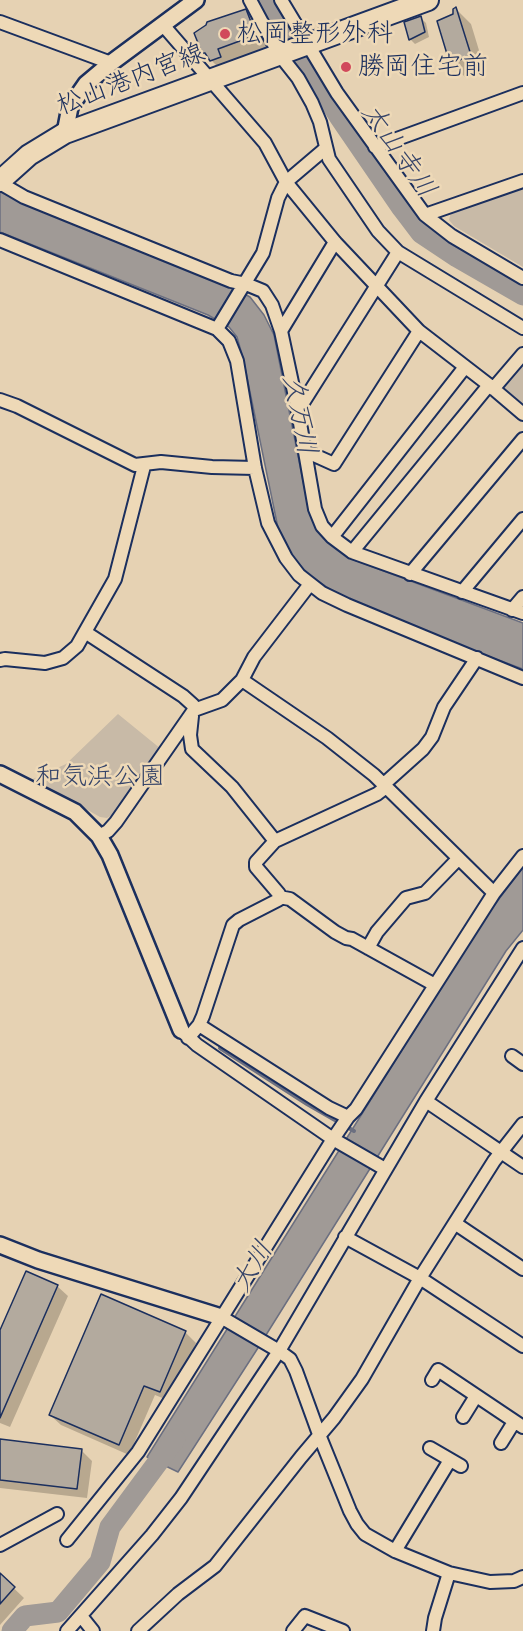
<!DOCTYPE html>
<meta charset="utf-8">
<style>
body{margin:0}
canvas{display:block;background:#e6d2b3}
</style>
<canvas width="523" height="1631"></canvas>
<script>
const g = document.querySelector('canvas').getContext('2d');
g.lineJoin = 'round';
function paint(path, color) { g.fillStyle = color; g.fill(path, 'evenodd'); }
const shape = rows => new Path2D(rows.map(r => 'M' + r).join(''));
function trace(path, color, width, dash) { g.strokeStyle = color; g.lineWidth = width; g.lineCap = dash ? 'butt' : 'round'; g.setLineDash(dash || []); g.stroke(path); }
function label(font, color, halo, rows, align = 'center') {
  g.font = font + ' Caveat,"Klee One",sans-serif'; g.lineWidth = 5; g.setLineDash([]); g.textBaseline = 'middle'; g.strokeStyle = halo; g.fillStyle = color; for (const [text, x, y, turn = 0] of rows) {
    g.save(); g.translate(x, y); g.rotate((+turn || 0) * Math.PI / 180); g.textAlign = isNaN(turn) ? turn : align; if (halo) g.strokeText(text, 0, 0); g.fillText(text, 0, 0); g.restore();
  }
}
const green = shape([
 [523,184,523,267,454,226,449,220,452,208],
 [523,363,523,408,501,389],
 [118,714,161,749,114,814,107,818,100,817,33,779,66,764]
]);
const water = shape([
 [0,192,230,286,250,297,264,315,274,335,309,511,317,528,334,546,349,558,523,623,523,669,428,634,334,592,308,574,291,555,278,528,243,358,237,337,229,327,208,315,0,232,0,192],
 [523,867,523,930,506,951,256,1351,178,1472,147,1457,484,919,523,867]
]);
const shadow = shape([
 [456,9,471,24,485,70,466,78,452,64,439,22,455,15],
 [246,11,261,25,270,50,226,75,204,53],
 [421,18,426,23,429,37,415,44,410,39],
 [57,1286,68,1296,10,1427,0,1423,0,1334],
 [185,1332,196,1343,170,1401,155,1395,129,1455,61,1425,50,1415],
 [0,1441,81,1450,92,1461,87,1498,0,1488],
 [0,1575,24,1598,0,1625]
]);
const stream = shape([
 [220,1048,307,1104,354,1131]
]);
const river = shape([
 [266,0,339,116,402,208,421,233,457,257,523,295],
 [12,1631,25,1616,58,1612,100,1562,110,1527,175,1439]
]);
const building = shape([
 [456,7,471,55,450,64,437,21,453,14,453,9,456,7],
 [246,9,256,35,218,49,221,57,210,61,205,53,202,53,194,33,206,25,207,22,246,9],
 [421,16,425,32,409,40,404,22,421,16],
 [26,1271,58,1285,0,1418,0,1330,26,1271],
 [101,1294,186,1331,160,1392,144,1386,119,1445,49,1415,101,1294],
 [0,1439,82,1449,77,1489,0,1480,0,1439],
 [0,1573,15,1587,0,1604,0,1573]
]);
const minor = shape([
 [250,0,279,54,298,78,312,103,320,122,329,159,378,231,398,252,523,328],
 [281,0,337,93,425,215,452,236,523,278],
 [0,22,111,63],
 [163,25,265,143,286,182,335,242,419,331,489,385,523,414],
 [375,147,523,93],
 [0,183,24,197,231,281,246,284,263,291,272,305,281,331,297,406,315,509,322,526,332,537,352,552,523,613],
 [425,215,523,181],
 [0,240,217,329,229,341,237,361,255,468,268,523,286,558,299,575,322,593,347,605,523,678],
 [217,329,263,253,278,198,286,182,326,148],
 [281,331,335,242],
 [493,389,523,354],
 [0,400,17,406,135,465,161,462,212,467,255,468],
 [297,406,304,401,398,252],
 [306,455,314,455,334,464,419,331],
 [332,537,465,367],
 [352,552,489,385],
 [410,574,523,439],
 [462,592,523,519],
 [512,610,523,597],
 [85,632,183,696,193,705,194,710],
 [0,660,5,659,45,663,63,658,77,646,115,579,144,466],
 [242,680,327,738,374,775,494,893],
 [192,716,190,735,192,749,232,787,275,841],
 [384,784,423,749,432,737,444,707,477,658],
 [99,836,108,831,116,822,194,710,222,700,242,680,254,657,310,584],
 [279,897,290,899,335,932,346,938,352,939,435,985],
 [368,948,377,932,406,898,425,893,458,859],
 [199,1025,329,1108,348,1117],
 [183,1032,197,1045,333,1139,385,1169],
 [188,1038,199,1025,203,1016,233,925,239,920,278,900,279,894,256,867,256,862,275,841,377,794,386,787],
 [512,1056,523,1064],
 [426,1101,523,1167],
 [456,1224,523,1269],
 [345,1237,420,1278,523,1346],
 [221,1317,279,1351,290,1359,296,1371,320,1437,350,1511,357,1524,365,1534,395,1551,449,1573,490,1582,514,1581,523,1577],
 [432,1380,438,1370,523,1427],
 [463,1417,476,1396],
 [501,1443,514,1422],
 [430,1448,461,1466],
 [67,1540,138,1452,333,1139,348,1117,356,1109,494,893,523,856],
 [0,1545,57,1514],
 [395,1551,450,1460],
 [81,1616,93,1631],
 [67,1631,152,1535,181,1498,279,1351,426,1101,523,948],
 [138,1631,178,1594,215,1566,301,1457,334,1418,362,1379,420,1278,494,1161,523,1124],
 [293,1631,305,1616,343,1631],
 [433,1631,435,1618,449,1573]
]);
const tertiary = shape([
 [65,133,70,107,86,84,111,63,196,0],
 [0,774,75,812,99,836,110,855,181,1030],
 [0,1245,38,1260,221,1317]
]);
const primary = shape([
 [0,181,29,155,65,133,428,0]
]);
const markers = [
 [225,34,6,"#d1495b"],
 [346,67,6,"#d1495b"]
];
const poiNames = [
 ["松岡整形外科",237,34],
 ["勝岡住宅前",358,67]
];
const streetNames = [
 ["松山港内宮線",131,80,-21]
];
const parkNames = [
 ["和気浜公園",100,777]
];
const waterNames = [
 ["太山寺川",398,151,55],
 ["久万川",299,415,79],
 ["大川",253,1267,-59]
];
paint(green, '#c8baa7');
paint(water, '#a09a96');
trace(water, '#6b6f80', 1.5);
paint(shadow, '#0003');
trace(stream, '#6b6f80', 4);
trace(river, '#a09a96', 21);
paint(building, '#b3aa9e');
trace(building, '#1b2f5e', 1.5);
trace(minor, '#1b2f5e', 16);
trace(tertiary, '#1b2f5e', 20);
trace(primary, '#1b2f5e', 24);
trace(minor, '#eed9b7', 12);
trace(tertiary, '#eed9b7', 15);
trace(primary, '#eed9b7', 20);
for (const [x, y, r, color] of markers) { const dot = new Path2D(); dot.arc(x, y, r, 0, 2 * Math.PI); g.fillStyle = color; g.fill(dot); trace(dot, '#eed9b7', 2); }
label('26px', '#1b2f5e', '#eed9b7', poiNames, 'left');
label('26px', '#1b2f5e', '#eed9b7', streetNames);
label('26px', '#354469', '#eed9b7', parkNames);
label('italic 27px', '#364469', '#eed9b7', waterNames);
</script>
